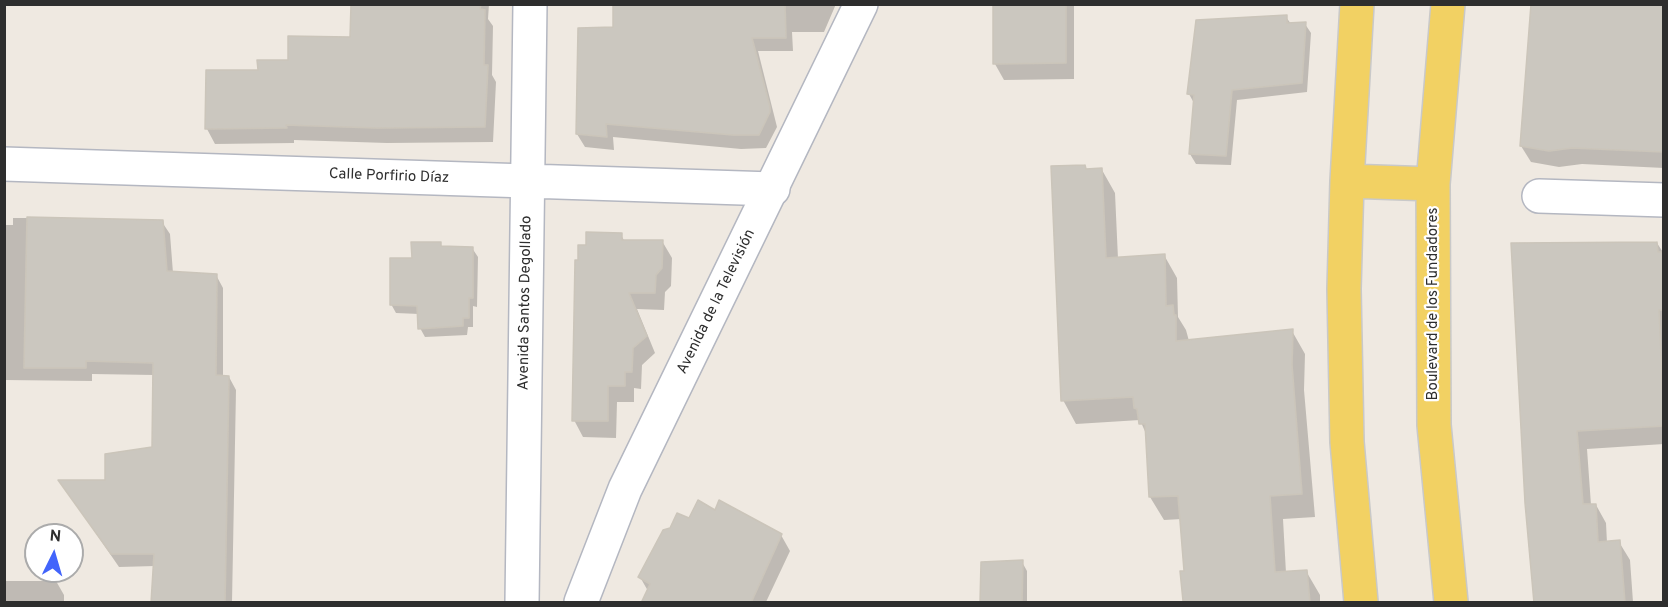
<!DOCTYPE html>
<meta charset="utf-8">
<style>
body{margin:0}
#map{position:relative;width:1668px;height:607px;overflow:hidden;background:#efe9e1;font-family:Overpass,sans-serif}
canvas{display:block}
.frame{position:absolute;inset:0;border:6px solid #2e2e2e;pointer-events:none}
.north{position:absolute;left:24px;top:523px;width:60px;height:60px;box-sizing:border-box;background:#fff;border:2px solid #ababab;border-radius:50%;rotate:5deg;font-size:16px;font-weight:700;line-height:24px;text-align:center;color:#2e2e2e}
.north::after{content:'';display:block;margin:auto;width:21px;height:27px;background:#4264fb;clip-path:polygon(50% 0,100% 100%,50% 72%,0 100%)}
</style>
<div id="map">
<canvas width="1668" height="607"></canvas>
<div class="frame"></div>
<div class="north">N</div>
</div>
<script>
const g = document.querySelector('canvas').getContext('2d');
g.lineJoin = 'round';
function paint(path, color) { g.fillStyle = color; g.fill(path, 'evenodd'); }
const shape = rows => new Path2D(rows.map(r => 'M' + r).join(''));
function trace(path, color, width, dash) { g.strokeStyle = color; g.lineWidth = width; g.lineCap = dash ? 'butt' : 'round'; g.setLineDash(dash || []); g.stroke(path); }
function label(font, color, halo, rows, align = 'center') {
  g.font = font + ' Overpass,sans-serif'; g.lineWidth = 4.5; g.setLineDash([]); g.textBaseline = 'middle'; g.strokeStyle = halo; g.fillStyle = color; for (const [text, x, y, turn = 0] of rows) {
    g.save(); g.translate(x, y); g.rotate((+turn || 0) * Math.PI / 180); g.textAlign = isNaN(turn) ? turn : align; if (halo) g.strokeText(text, 0, 0); g.fillText(text, 0, 0); g.restore();
  }
}
const shadow = shape([
 [352,4,489,4,488,19,493,26,492,75,496,82,493,142,387,143,294,140,294,143,215,144,207,129,259,72,352,38],
 [615,4,836,4,824,32,792,32,793,51,758,51,777,127,766,148,741,149,613,137,614,150,585,147,577,134,615,28],
 [994,4,1074,4,1074,79,1004,80,995,64],
 [1664,4,1664,168,1582,164,1559,167,1531,162,1521,146],
 [1286,17,1291,24,1305,24,1311,33,1307,92,1237,100,1231,165,1196,164,1190,154,1195,105,1189,94],
 [1102,170,1115,193,1118,259,1164,255,1177,278,1178,317,1186,330,1189,341,1292,331,1305,354,1304,390,1315,517,1283,519,1286,573,1306,571,1320,595,1320,602,1185,602,1186,572,1182,519,1164,520,1150,497,1147,436,1140,420,1076,424,1063,400],
 [13,218,87,218,162,222,170,234,173,273,216,275,223,288,223,377,229,377,236,390,232,602,152,602,155,566,119,567,60,481,106,482,154,449,154,375,92,374,92,381,4,380,4,225,13,225],
 [621,235,625,242,662,241,672,258,671,286,665,292,664,310,637,309,655,353,642,365,641,389,634,388,634,402,617,402,616,438,583,437,574,420,579,261,587,247],
 [440,243,442,247,472,248,478,257,477,307,473,306,473,327,468,327,467,335,425,337,420,328,419,314,396,313,391,304,414,260],
 [1657,243,1664,254,1664,444,1587,449,1591,505,1596,505,1606,523,1607,543,1619,542,1630,560,1633,602,1535,602,1527,503],
 [716,512,781,535,790,551,766,602,643,602,648,591,640,577,689,520],
 [1022,562,1027,571,1027,602,981,602],
 [4,581,56,581,64,595,64,602,4,602]
]);
const building = shape([
 [351,4,481,4,480,9,485,10,484,65,488,65,485,127,377,128,286,125,287,128,205,129,206,70,258,70,257,60,288,60,288,36,350,37,351,4],
 [613,4,785,4,786,38,752,38,770,107,770,112,759,135,733,135,606,124,607,137,576,134,578,28,613,27,613,4],
 [993,4,1066,4,1066,63,993,64,993,4],
 [1531,4,1664,4,1664,152,1572,148,1549,151,1520,146,1531,4],
 [1287,15,1287,23,1306,22,1302,83,1232,90,1226,156,1189,154,1194,95,1187,94,1196,20,1287,15],
 [1085,165,1086,169,1102,168,1106,258,1165,254,1166,306,1173,305,1174,315,1176,315,1176,341,1293,329,1292,365,1302,494,1270,496,1275,572,1307,570,1310,603,1183,601,1180,571,1184,571,1178,496,1149,497,1145,424,1139,424,1137,409,1134,408,1133,397,1061,401,1051,166,1085,165],
 [27,217,163,220,167,271,217,274,216,375,229,376,225,603,151,603,154,554,111,554,58,480,105,480,105,454,152,447,153,363,86,361,86,368,24,368,27,217],
 [586,232,622,233,622,240,663,240,662,268,656,275,655,293,629,293,647,336,633,348,632,372,625,372,625,386,608,386,608,421,572,421,575,260,578,260,578,245,586,245,586,232],
 [411,242,441,242,441,246,473,247,473,298,469,298,469,318,463,318,463,326,418,329,417,306,390,305,390,258,412,258,411,242],
 [1657,242,1658,252,1664,252,1664,310,1659,310,1664,426,1577,431,1583,504,1596,504,1598,542,1620,540,1625,603,1534,603,1525,503,1511,243,1657,242],
 [698,500,715,510,719,500,782,534,751,603,641,603,650,584,638,577,663,530,670,528,677,513,689,518,698,500],
 [1023,560,1022,603,980,603,981,562,1023,560]
]);
const street = shape([
 [4,164,773,189],
 [1539,196,1664,200],
 [522,602,530,4]
]);
const secondary = shape([
 [581,602,625,489,861,4]
]);
const primary = shape([
 [1357,4,1347,181,1344,289,1347,442,1361,602],
 [1448,4,1433,184,1434,425,1451,602],
 [1347,181,1433,184]
]);
const streetNames = [
 ["Calle Porfirio Díaz",389,177,2],
 ["Avenida de la Televisión",717,302,-64],
 ["Avenida Santos Degollado",526,303,-89],
 ["Boulevard de los Fundadores",1434,304,-90]
];
paint(shadow, '#0003');
paint(building, '#cbc7bf');
trace(building, '#cbc5ba', 1.5);
trace(street, '#b4b7c1', 36);
trace(secondary, '#b4b7c1', 36);
trace(primary, '#c9c9c9', 36);
trace(street, '#fff', 33);
trace(secondary, '#fff', 33);
trace(primary, '#f2d163', 33);
label('15px', '#2e2e2e', '#fff', streetNames);
</script>
